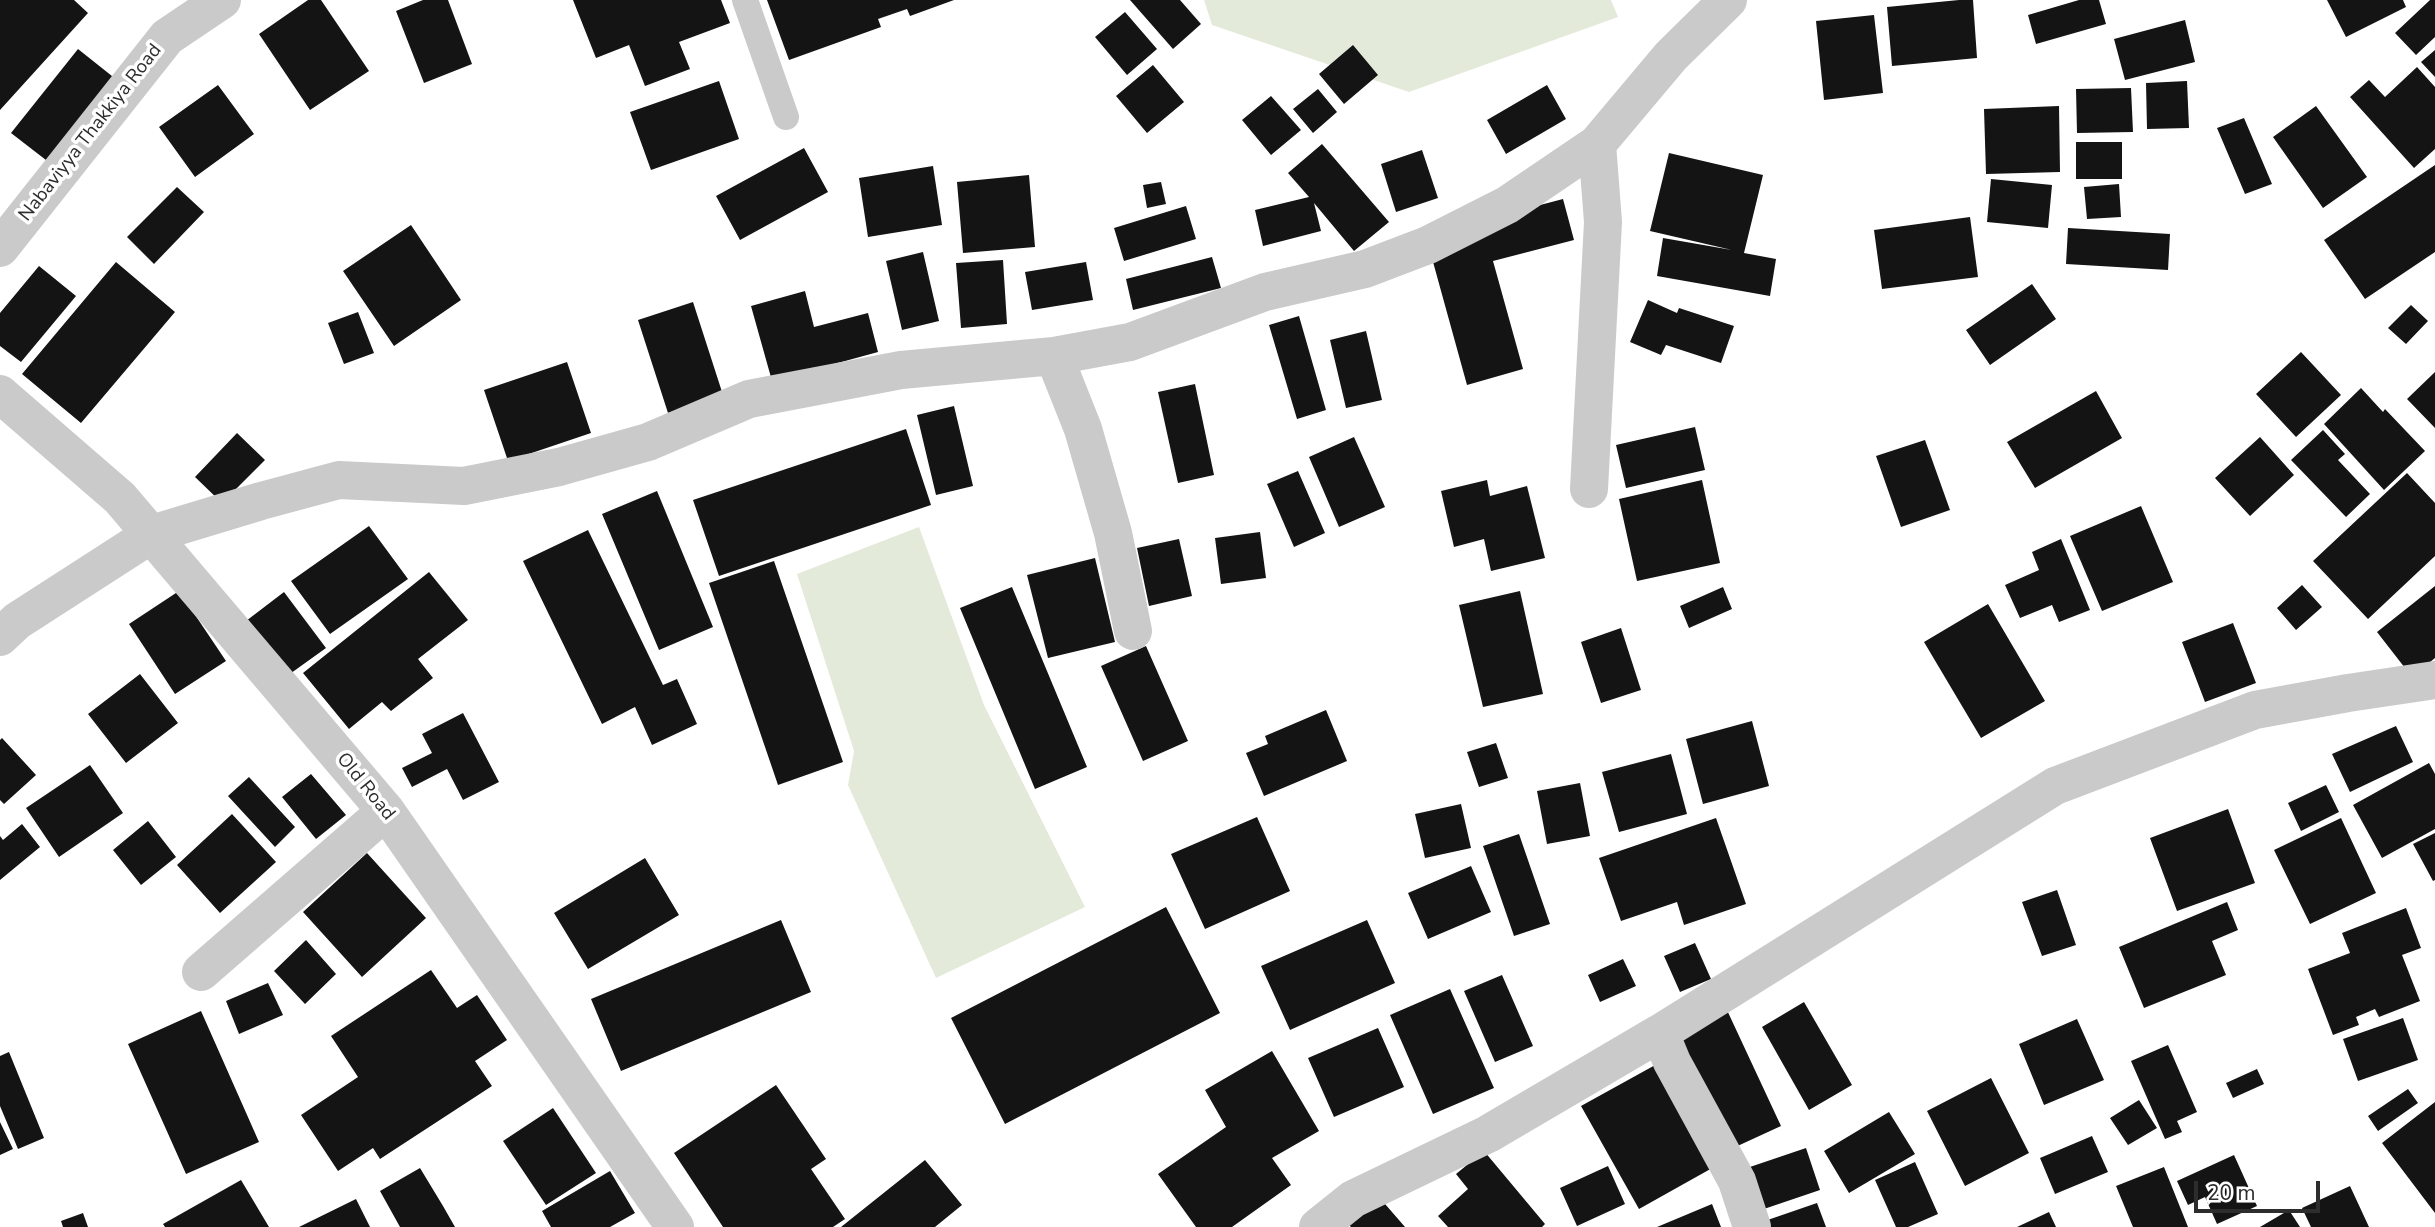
<!DOCTYPE html>
<style>
body{margin:0}
#map{position:relative;width:2435px;height:1227px;overflow:hidden;background:#fff;font-family:"Nunito Sans",sans-serif}
canvas{display:block}
.scale{position:absolute;left:2194px;top:1181px;width:126px;height:32px;box-sizing:border-box;border:4px solid #2d2d2d;border-top:0;padding-left:9px;font-size:21px;line-height:24px;white-space:nowrap;color:#2d2d2d;-webkit-text-stroke:5px #fff;paint-order:stroke}
</style>
<div id="map">
<canvas width="2435" height="1227"></canvas>
<div class="scale">20 m</div>
</div>
<script>
const g = document.querySelector('canvas').getContext('2d');
g.lineJoin = 'round';
function paint(path, color) { g.fillStyle = color; g.fill(path, 'evenodd'); }
const shape = rows => new Path2D(rows.map(r => 'M' + r).join(''));
function trace(path, color, width, dash) { g.strokeStyle = color; g.lineWidth = width; g.lineCap = dash ? 'butt' : 'round'; g.setLineDash(dash || []); g.stroke(path); }
function label(font, color, halo, rows, align = 'center') {
  g.font = font + ' "Nunito Sans",sans-serif'; g.lineWidth = 7; g.setLineDash([]); g.textBaseline = 'middle'; g.strokeStyle = halo; g.fillStyle = color; for (const [text, x, y, turn = 0] of rows) {
    g.save(); g.translate(x, y); g.rotate((+turn || 0) * Math.PI / 180); g.textAlign = isNaN(turn) ? turn : align; if (halo) g.strokeText(text, 0, 0); g.fillText(text, 0, 0); g.restore();
  }
}
const green = shape([
 [1204,0,1611,0,1618,17,1409,92,1212,25],
 [919,527,984,705,1085,907,936,978,848,785,854,751,797,574]
]);
const building = shape([
 [0,0,74,0,88,13,0,110],
 [308,0,321,0,369,71,310,110,259,34],
 [423,0,448,0,472,64,424,83,396,11],
 [573,0,721,0,730,23,679,42,690,69,645,86,629,45,596,58],
 [767,0,954,0,910,16,907,9,878,19,881,27,789,60],
 [1130,0,1180,0,1201,24,1173,49],
 [1959,0,1973,0,1977,58,1892,66,1887,7],
 [2079,0,2099,0,2106,24,2036,44,2028,15],
 [2327,0,2403,0,2406,7,2346,37],
 [2430,0,2435,0,2435,37,2416,55,2395,33],
 [1125,12,1157,49,1127,75,1095,37],
 [1874,15,1883,93,1824,100,1816,21],
 [2185,20,2195,62,2125,80,2114,39],
 [1353,45,1378,75,1344,104,1319,74],
 [78,49,122,84,55,167,11,133],
 [2435,50,2435,77,2421,62],
 [1153,65,1184,102,1147,133,1116,96],
 [2417,67,2435,87,2435,149,2414,168,2350,97,2369,80,2385,97],
 [719,81,739,139,651,170,630,112],
 [2187,81,2189,128,2147,129,2146,83],
 [218,85,254,134,195,177,159,127],
 [1547,85,1566,119,1506,154,1487,120],
 [2131,88,2133,132,2077,133,2076,89],
 [1318,89,1337,112,1313,133,1293,109],
 [1271,96,1301,130,1271,155,1242,120],
 [2059,106,2060,172,1986,174,1984,109],
 [2316,106,2367,177,2323,208,2273,137],
 [2244,118,2272,184,2245,194,2217,128],
 [2076,142,2122,142,2122,179,2076,179],
 [1322,144,1389,222,1354,251,1314,203,1321,231,1263,246,1255,210,1309,197,1288,173],
 [804,148,828,192,740,240,716,196],
 [1422,150,1438,198,1396,212,1381,164],
 [1669,153,1763,175,1744,253,1776,259,1770,296,1657,276,1663,238,1732,250,1650,231],
 [2435,165,2435,252,2365,299,2324,240],
 [933,166,942,225,868,237,859,178],
 [1029,175,1035,247,963,253,957,182],
 [1991,179,2052,185,2048,228,1987,222],
 [1161,182,1166,204,1147,208,1143,185],
 [2119,184,2121,217,2087,219,2084,187],
 [177,187,204,212,154,264,127,237],
 [1563,199,1574,240,1493,261,1523,369,1467,385,1430,251,1483,220],
 [1186,206,1196,239,1124,261,1114,228],
 [1970,217,1978,277,1882,289,1874,230],
 [411,225,461,300,394,346,343,271],
 [2068,228,2170,234,2168,270,2066,264],
 [923,252,939,321,902,330,886,261],
 [1212,257,1221,288,1133,310,1126,279],
 [1003,260,1007,324,961,328,956,263],
 [116,262,175,312,81,423,22,374],
 [1086,262,1093,300,1032,310,1025,272],
 [39,266,76,296,21,362,0,346,0,313],
 [2032,284,2056,319,1990,365,1966,330],
 [805,291,814,327,868,313,878,352,772,381,751,306],
 [1648,300,1677,313,1679,308,1734,326,1721,363,1666,345,1661,355,1630,342],
 [693,302,723,395,668,413,638,320],
 [2411,305,2428,321,2406,344,2388,328],
 [358,312,374,353,344,364,328,323],
 [1299,316,1326,410,1297,419,1269,325],
 [1366,331,1382,400,1346,408,1330,340],
 [2301,352,2341,395,2296,437,2256,394],
 [567,362,591,433,508,461,484,390],
 [2435,372,2435,428,2407,399],
 [1195,384,1214,475,1178,483,1158,392],
 [2361,388,2383,412,2385,409,2425,451,2384,490,2324,424],
 [2096,391,2122,438,2035,488,2007,442],
 [954,406,973,486,936,495,917,415],
 [1695,427,1705,470,1626,488,1616,445],
 [906,429,931,505,719,576,693,500],
 [2323,430,2345,454,2338,460,2370,494,2346,517,2291,460],
 [237,433,265,460,222,503,195,477],
 [1354,437,1385,507,1339,527,1309,457],
 [2260,437,2294,475,2250,516,2215,478],
 [1925,440,1950,510,1901,527,1876,456],
 [1298,471,1325,533,1294,547,1267,484],
 [2407,473,2435,503,2435,556,2368,619,2313,561],
 [1487,480,1490,496,1527,486,1545,558,1491,571,1484,539,1454,547,1441,491],
 [1702,480,1720,563,1637,581,1619,499],
 [657,491,713,627,659,650,602,514],
 [2141,506,2173,582,2102,611,2070,536],
 [369,526,408,579,330,634,291,581],
 [588,530,663,685,677,679,697,724,652,745,635,707,602,724,523,561],
 [1260,532,1266,578,1221,584,1215,538],
 [1179,539,1192,596,1149,606,1137,548],
 [2061,539,2090,610,2059,622,2052,605,2020,618,2005,585,2039,570,2032,552],
 [1095,558,1115,642,1048,658,1027,575],
 [774,561,843,762,778,785,709,583],
 [429,572,468,620,418,659,433,678,391,711,382,702,349,729,303,673],
 [2302,585,2322,607,2296,630,2277,608],
 [2435,586,2435,658,2412,677,2377,632],
 [1012,587,1087,767,1035,789,960,608],
 [1723,587,1732,609,1689,628,1680,606],
 [179,591,226,661,175,694,129,624],
 [1520,591,1543,694,1483,707,1459,605],
 [284,592,326,648,287,676,246,621],
 [1988,604,2045,701,1981,738,1924,642],
 [2233,623,2256,683,2205,702,2182,642],
 [1621,628,1641,690,1601,703,1581,642],
 [1146,646,1188,741,1143,761,1101,666],
 [140,674,178,723,126,763,88,714],
 [1326,710,1347,761,1264,796,1246,753,1268,744,1265,736],
 [463,713,499,782,463,800,447,769,412,787,402,768,432,753,422,734],
 [1752,721,1769,786,1703,804,1686,739],
 [2396,726,2413,762,2350,792,2332,754],
 [2,738,36,775,4,804,0,800,0,740],
 [1496,743,1508,778,1479,787,1467,752],
 [1671,754,1687,814,1619,832,1602,772],
 [2429,763,2435,774,2435,829,2382,858,2353,805],
 [90,765,123,813,59,857,26,808],
 [311,774,346,815,316,839,282,797],
 [249,777,295,827,275,847,228,796],
 [1580,783,1590,836,1547,844,1537,791],
 [2326,785,2339,812,2301,831,2288,803],
 [1461,804,1471,848,1425,858,1415,814],
 [2228,809,2255,883,2177,911,2150,838],
 [232,814,276,862,220,913,177,865],
 [1257,817,1290,891,1205,929,1171,854],
 [1716,818,1746,904,1684,925,1677,902,1621,921,1599,858],
 [2341,818,2376,893,2310,924,2274,850],
 [148,821,176,857,141,885,113,850],
 [22,824,40,847,0,880,0,836,3,840],
 [2435,833,2435,880,2433,881,2413,844],
 [1519,834,1550,924,1514,936,1483,846],
 [367,853,426,918,362,977,303,912],
 [645,858,679,915,588,969,554,913],
 [1471,866,1491,912,1428,939,1408,893],
 [2057,890,2076,945,2042,956,2022,902],
 [2227,902,2238,930,2212,941,2226,975,2144,1008,2119,947],
 [1166,907,1220,1013,1005,1124,951,1018],
 [2406,908,2421,948,2402,955,2420,1001,2379,1017,2375,1009,2356,1017,2359,1025,2333,1035,2308,969,2350,953,2342,933],
 [781,920,811,992,621,1071,591,999],
 [1367,920,1395,983,1290,1030,1261,966],
 [306,940,336,974,305,1004,274,971],
 [1695,943,1711,979,1680,992,1664,956],
 [1623,959,1636,986,1600,1002,1588,975],
 [431,970,457,1008,477,995,507,1040,475,1061,492,1086,380,1159,373,1148,338,1171,301,1115,358,1077,331,1036],
 [1502,975,1533,1046,1495,1062,1464,991],
 [268,983,283,1015,239,1034,226,1001],
 [1450,989,1494,1088,1433,1114,1390,1015],
 [1804,1002,1852,1085,1809,1110,1762,1027],
 [1726,1008,1781,1126,1731,1149,1675,1032],
 [201,1011,259,1142,186,1174,128,1044],
 [2403,1018,2418,1060,2358,1081,2343,1039],
 [2077,1019,2104,1080,2044,1105,2019,1044],
 [1378,1028,1404,1087,1334,1117,1308,1058],
 [2168,1045,2197,1112,2177,1121,2182,1132,2165,1139,2131,1061],
 [1272,1051,1319,1131,1272,1158,1291,1185,1232,1227,1196,1227,1158,1174,1226,1127,1205,1090],
 [9,1052,44,1138,18,1149,0,1106,0,1056],
 [1657,1064,1714,1167,1639,1209,1581,1106],
 [2257,1069,2264,1084,2233,1098,2226,1083],
 [1991,1078,2029,1153,1965,1186,1927,1111],
 [776,1085,826,1159,811,1169,845,1219,833,1227,723,1227,674,1153],
 [2408,1089,2418,1103,2378,1131,2368,1116],
 [2139,1100,2157,1128,2128,1145,2110,1118],
 [2435,1102,2435,1213,2382,1143],
 [553,1108,596,1173,546,1205,503,1141],
 [1889,1112,1915,1154,1849,1193,1824,1151],
 [0,1122,13,1149,0,1155],
 [2092,1136,2108,1172,2055,1194,2040,1158],
 [1806,1148,1820,1190,1758,1211,1744,1169],
 [1484,1151,1545,1224,1542,1227,1448,1227,1438,1216,1468,1189,1456,1174],
 [2234,1155,2257,1206,2217,1224,2205,1197,2188,1205,2177,1181],
 [925,1160,962,1205,935,1227,841,1227],
 [1915,1162,1938,1214,1908,1227,1896,1227,1875,1180],
 [1608,1166,1625,1204,1577,1226,1560,1188],
 [2164,1167,2188,1227,2133,1227,2116,1186],
 [420,1168,443,1206,455,1227,400,1227,380,1191],
 [610,1171,635,1213,610,1227,551,1227,542,1211],
 [241,1180,269,1227,165,1227,163,1224],
 [2350,1186,2369,1227,2311,1227,2302,1208],
 [1379,1197,1405,1227,1351,1227,1348,1224],
 [356,1199,370,1227,299,1227],
 [1817,1203,1826,1227,1757,1227,1756,1224],
 [1712,1204,1721,1227,1657,1227],
 [2289,1210,2300,1227,2260,1227],
 [2049,1212,2056,1227,2017,1227],
 [83,1213,88,1227,63,1227,61,1221]
]);
const service = shape([
 [745,0,786,117]
]);
const minor = shape([
 [1054,356,1083,429,1113,533,1133,631],
 [0,394,120,498,386,811,675,1227],
 [1589,489,1603,222,1597,144],
 [0,637,17,621,152,534,261,501,339,480,464,486,559,467,648,442,749,399,901,370,1054,356,1130,342,1265,292,1365,269,1428,245,1507,205,1597,144,1671,56,1728,0],
 [201,972,386,811],
 [1660,1033,1672,1062,1737,1181,1752,1227],
 [1318,1227,1353,1199,1488,1134,1660,1033,2055,786,2255,710,2348,693,2435,680]
]);
const tertiary = shape([
 [0,248,167,37,222,0]
]);
const streetNames = [
 ["Nabaviyya Thakkiya Road",91,133,-52],
 ["Old Road",365,787,51]
];
paint(green, '#e4eada');
paint(building, '#141414');
trace(service, '#cacaca', 26);
trace(minor, '#cacaca', 38);
trace(tertiary, '#cacaca', 38);
label('19px', '#2d2d2d', '#fff', streetNames);
</script>
